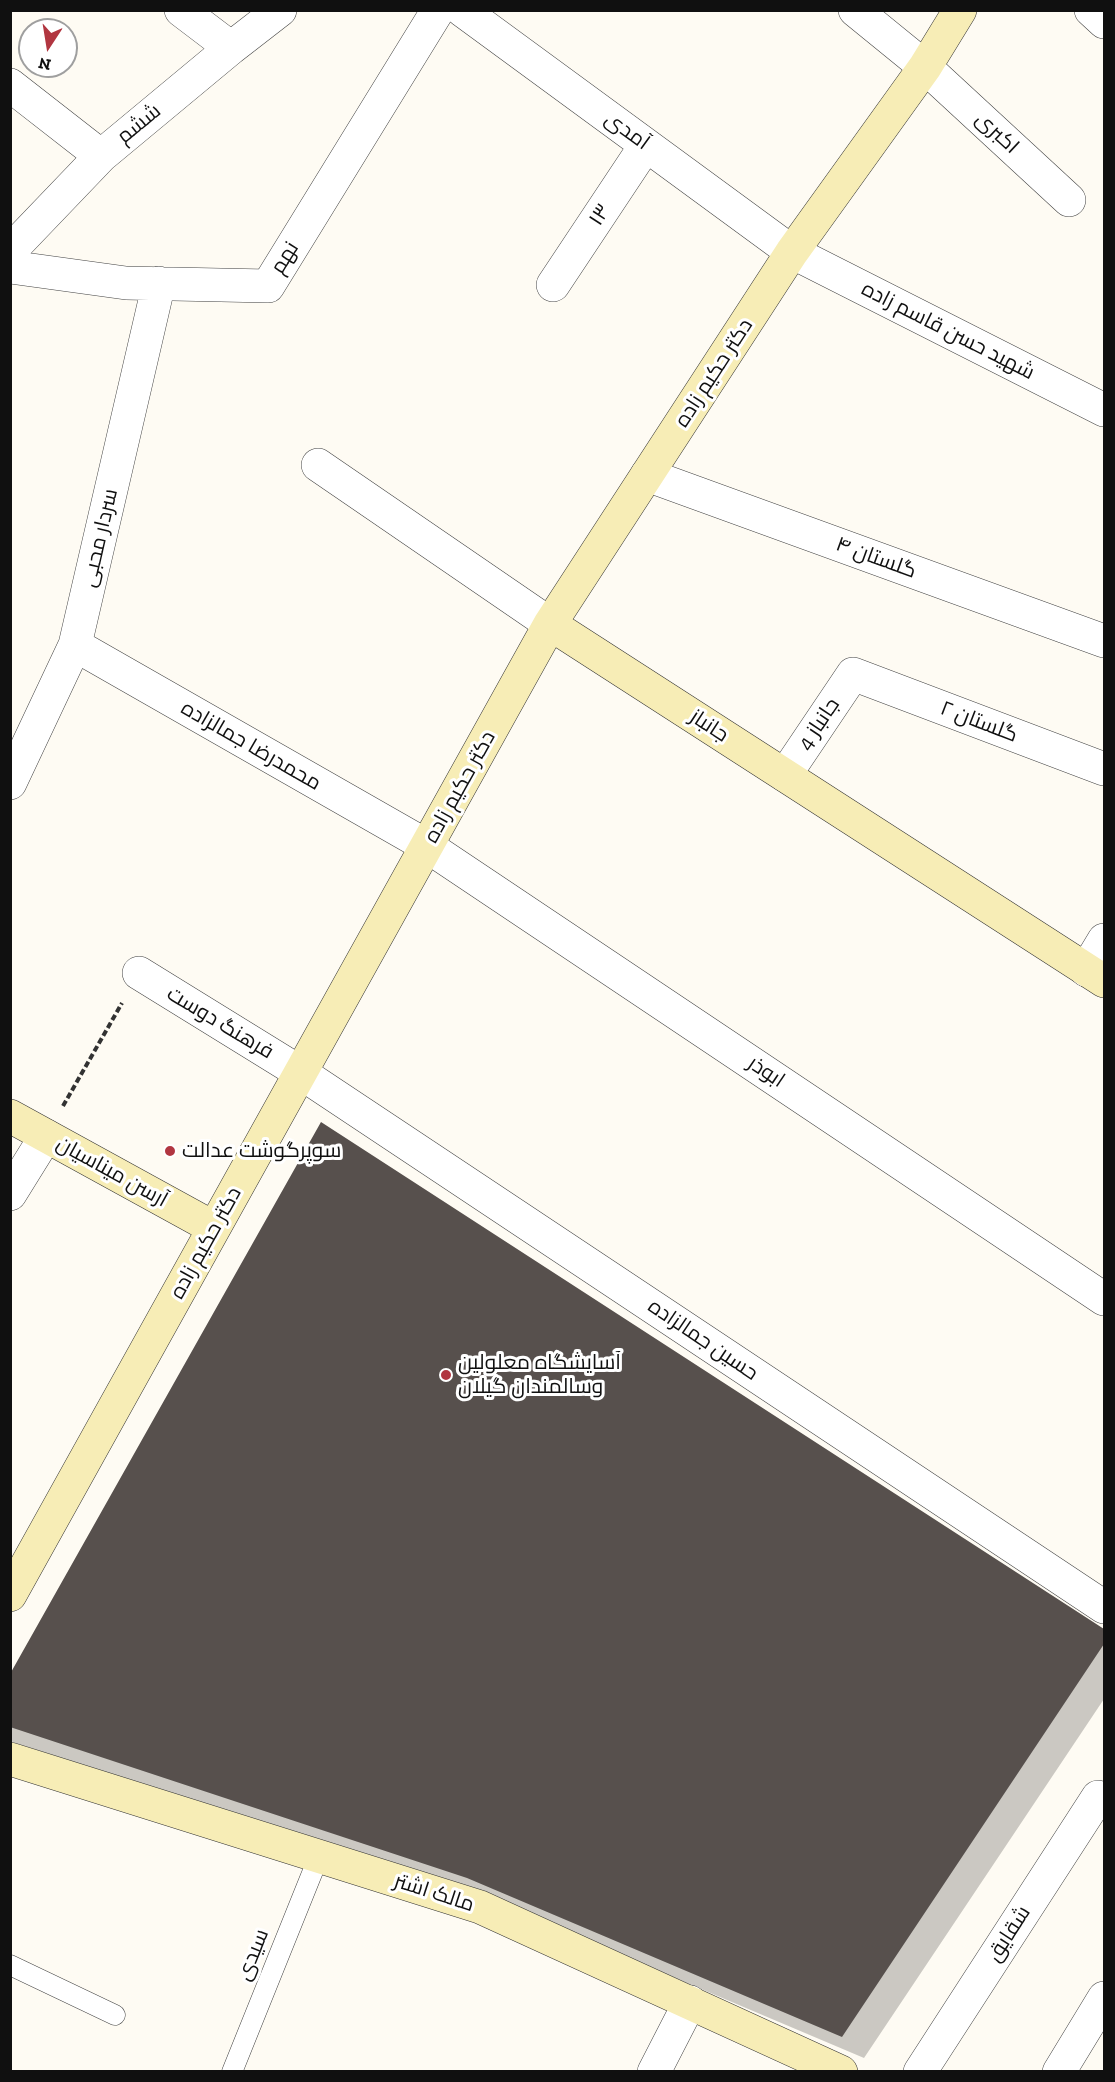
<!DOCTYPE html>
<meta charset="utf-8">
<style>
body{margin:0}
#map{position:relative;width:1115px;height:2082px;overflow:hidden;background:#fefbf3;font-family:"Zilla Slab",serif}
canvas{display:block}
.frame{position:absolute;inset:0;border:12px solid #101010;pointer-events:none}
.north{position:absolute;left:18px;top:18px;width:60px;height:60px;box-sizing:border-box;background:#fff;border:2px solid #9f9f9f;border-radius:50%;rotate:192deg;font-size:16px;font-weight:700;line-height:24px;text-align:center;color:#101010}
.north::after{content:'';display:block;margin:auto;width:21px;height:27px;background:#b13640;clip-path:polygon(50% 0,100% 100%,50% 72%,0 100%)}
</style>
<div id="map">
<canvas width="1115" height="2082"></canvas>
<div class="frame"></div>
<div class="north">N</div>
</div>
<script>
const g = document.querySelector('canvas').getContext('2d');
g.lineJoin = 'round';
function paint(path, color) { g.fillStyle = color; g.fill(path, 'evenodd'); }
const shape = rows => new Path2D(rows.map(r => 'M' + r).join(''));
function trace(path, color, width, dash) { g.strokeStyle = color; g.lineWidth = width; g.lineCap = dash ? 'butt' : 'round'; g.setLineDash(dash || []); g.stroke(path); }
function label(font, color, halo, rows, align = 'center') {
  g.font = font + ' "Zilla Slab",Cairo,serif'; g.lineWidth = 6; g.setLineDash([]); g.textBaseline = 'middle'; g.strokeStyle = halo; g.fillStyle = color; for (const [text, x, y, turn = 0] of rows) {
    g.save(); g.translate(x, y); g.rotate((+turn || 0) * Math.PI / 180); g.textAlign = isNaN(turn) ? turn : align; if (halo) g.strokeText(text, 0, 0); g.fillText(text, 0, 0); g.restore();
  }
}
const shadow = shape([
 [322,1124,1104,1631,1104,1699,864,2058,491,1900,10,1741,10,1678]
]);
const building = shape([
 [321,1122,1104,1629,1104,1644,842,2037,467,1878,10,1727,10,1674]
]);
const path = shape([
 [63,1106,122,1003]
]);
const lane = shape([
 [10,1965,115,2015],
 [232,2072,319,1856]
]);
const street = shape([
 [181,10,231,48],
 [462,10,792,252,1104,410],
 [855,10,925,67,1069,200],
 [1091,10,1104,22],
 [10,85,101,156],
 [10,251,101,156,231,48,280,10],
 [10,267,126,283,268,286,438,10],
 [553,285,646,145],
 [318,465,550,624],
 [647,475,1104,641],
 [75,645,427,846,1104,1299],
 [785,775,853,674,1104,769],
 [10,783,75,645,159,283],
 [1086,970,1104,940],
 [139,973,301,1073,1104,1607],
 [10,1194,46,1136],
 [654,2072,690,2002],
 [920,2072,1098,1797],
 [1059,2072,1104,1998]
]);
const secondary = shape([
 [550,624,1104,981],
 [10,1116,214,1228],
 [10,1595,550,624,792,252,925,67,960,10],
 [10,1759,480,1907,841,2072]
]);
const markers = [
 [170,1151,6,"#b13640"],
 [446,1375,6,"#b13640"]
];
const streetNames = [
 ["ششم",139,124,-39],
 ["آمدی",627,131,36],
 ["اکبری",997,133,43],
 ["۱۳",600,215,-57],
 ["نهم",285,258,-58],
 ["شهید حسن قاسم زاده",948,331,27],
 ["دکتر حکیم زاده",714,373,-57],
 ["سردار محبی",100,538,-77],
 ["گلستان ۴",876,558,20],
 ["گلستان ۲",979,722,21],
 ["جانباز 4",819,724,-56],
 ["جانباز",709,726,33],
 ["محمدرضا جمالزاده",251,746,30],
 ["دکتر حکیم زاده",460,787,-61],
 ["فرهنگ دوست",220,1023,31],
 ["ابوذر",766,1072,34],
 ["آرسن میناسیان",112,1172,29],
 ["دکتر حکیم زاده",206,1243,-61],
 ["حسین جمالزاده",703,1340,34],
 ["مالک اشتر",434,1893,18],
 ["شقایق",1009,1934,-57],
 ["سیدی",253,1955,-68]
];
const poiNames = [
 ["سوپرگوشت عدالت",182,1151],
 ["آسایشگاه معلولین",458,1363],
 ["وسالمندان گیلان",458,1387]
];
paint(shadow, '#0003');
paint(building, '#57504d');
trace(lane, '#434343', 21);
trace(street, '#434343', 34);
trace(secondary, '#323232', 34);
trace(path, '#323232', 4, [6, 3]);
trace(lane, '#fff', 20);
trace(street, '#fff', 33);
trace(secondary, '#f7edb6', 33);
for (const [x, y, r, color] of markers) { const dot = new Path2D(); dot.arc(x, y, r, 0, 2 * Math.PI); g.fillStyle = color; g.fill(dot); trace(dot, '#fff', 2); }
label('21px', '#101010', '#fff', streetNames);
label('21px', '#101010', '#fff', poiNames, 'left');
</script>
